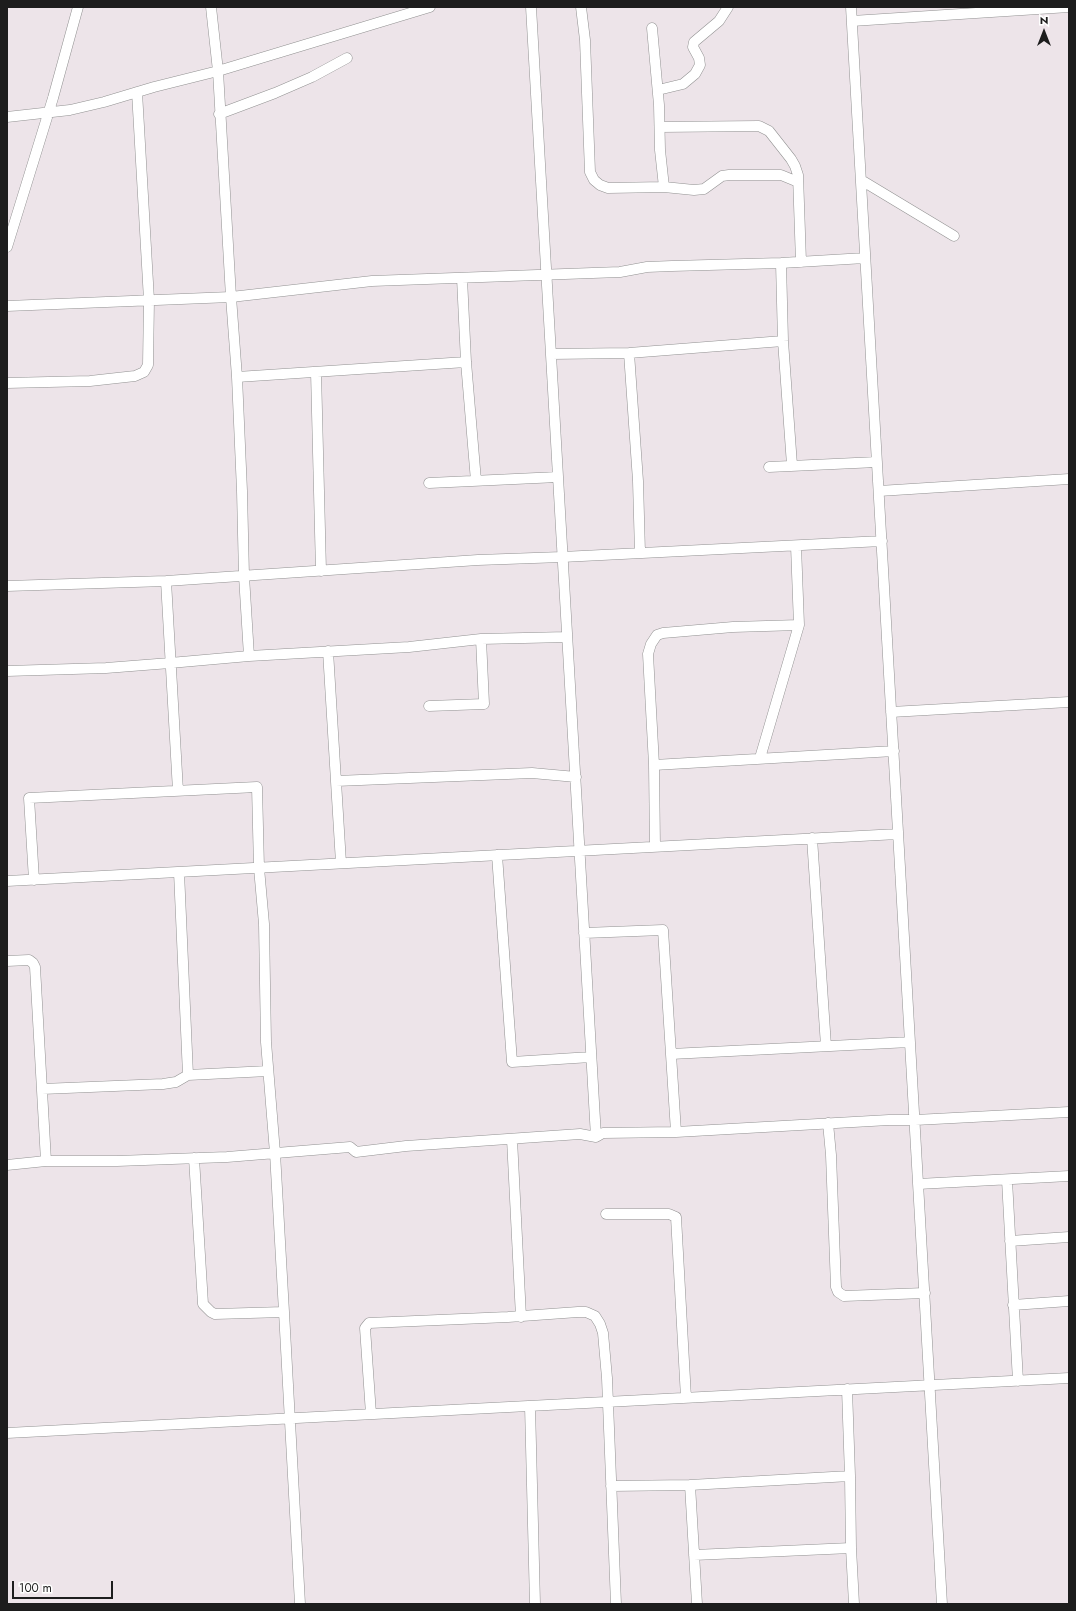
<!DOCTYPE html>
<style>
body{margin:0}
#map{position:relative;width:1076px;height:1611px;overflow:hidden;background:#ede4e9;font-family:Jost,sans-serif}
canvas{display:block}
.frame{position:absolute;inset:0;border:8px solid #1d1d1d;pointer-events:none}
.north{position:absolute;left:1024px;top:12px;width:40px;height:40px;-webkit-text-stroke:3px #fff;paint-order:stroke;rotate:0deg;font-size:11px;font-weight:700;line-height:16px;text-align:center;color:#1d1d1d}
.north::after{content:'';display:block;margin:auto;width:14px;height:18px;background:#1d1d1d;clip-path:polygon(50% 0,100% 100%,50% 72%,0 100%)}
.scale{position:absolute;left:12px;top:1581px;width:101px;height:18px;box-sizing:border-box;border:2px solid #1d1d1d;border-top:0;padding-left:5px;font-size:12px;line-height:14px;white-space:nowrap;color:#1d1d1d;-webkit-text-stroke:3px #fff;paint-order:stroke}
</style>
<div id="map">
<canvas width="1076" height="1611"></canvas>
<div class="frame"></div>
<div class="north">N</div>
<div class="scale">100 m</div>
</div>
<script>
const g = document.querySelector('canvas').getContext('2d');
g.lineJoin = 'round';
const shape = rows => new Path2D(rows.map(r => 'M' + r).join(''));
function trace(path, color, width, dash) { g.strokeStyle = color; g.lineWidth = width; g.lineCap = dash ? 'butt' : 'round'; g.setLineDash(dash || []); g.stroke(path); }
const minor = shape([
 [211,7,218,71,231,297,237,377,242,491,244,576,249,656],
 [531,7,596,1137],
 [581,7,585,40,590,172,594,180,600,185,608,188,664,187,694,190,704,189,722,176,729,175,781,175,798,182],
 [851,7,942,1604],
 [852,21,1069,7],
 [652,28,659,105,660,150,664,187],
 [658,90,683,84,695,74,700,65,699,58,693,47,694,42,719,21,728,7],
 [219,114,275,93,312,77,347,58],
 [7,117,70,110,104,102,154,87,218,71,430,7],
 [660,127,759,126,769,131,791,159,795,166,798,175,801,262],
 [861,180,954,236],
 [7,247,53,98,78,7],
 [781,263,783,341,792,465],
 [462,278,466,362,476,481],
 [7,306,231,297,372,281,620,272,647,267,672,266,781,263,865,258],
 [629,353,638,481,640,553],
 [551,354,629,353,783,341],
 [316,372,321,571],
 [237,377,466,362],
 [7,383,90,381,135,376,144,372,148,365,149,300,137,92],
 [769,467,877,462],
 [429,483,558,477],
 [879,491,1069,479],
 [166,581,178,791],
 [7,586,166,581,478,560,562,557,882,541],
 [328,651,341,863],
 [7,671,106,668,170,663,249,656,409,647,481,639,567,637],
 [429,706,484,704,481,639],
 [891,712,1069,702],
 [760,758,799,625,796,546],
 [654,765,894,751],
 [336,781,532,773,576,777],
 [812,838,826,1046],
 [655,847,654,765,648,654,651,644,657,635,663,633,733,627,799,625],
 [497,855,512,1062,591,1057],
 [179,872,188,1075],
 [34,880,29,798,257,787,259,868,264,924,266,1042,275,1153,284,1312],
 [7,881,898,834],
 [584,933,663,930,676,1132],
 [7,961,29,960,33,963,35,967,46,1161],
 [671,1054,910,1042],
 [42,1089,163,1084,176,1082,188,1075,268,1071],
 [828,1123,831,1155,836,1287,838,1292,844,1296,925,1293],
 [512,1139,521,1317],
 [194,1158,203,1304,211,1312,215,1314,284,1312,300,1604],
 [7,1165,46,1161,117,1161,227,1157,350,1147,356,1152,406,1146,580,1134,596,1137,603,1133,676,1132,889,1120,915,1120,1069,1112],
 [1007,1180,1018,1381],
 [918,1184,1069,1176],
 [606,1214,669,1214,676,1217,686,1398],
 [1010,1241,1069,1237],
 [1013,1305,1069,1301],
 [847,1389,850,1476,851,1548,854,1604],
 [530,1406,535,1604],
 [371,1414,365,1328,369,1323,508,1317,578,1312,586,1312,595,1316,600,1324,603,1333,607,1378,616,1604],
 [7,1433,1069,1378],
 [690,1485,697,1604],
 [611,1486,690,1485,850,1476],
 [694,1555,851,1548]
]);
trace(minor, '#919191', 11);
trace(minor, '#fff', 10);
</script>
